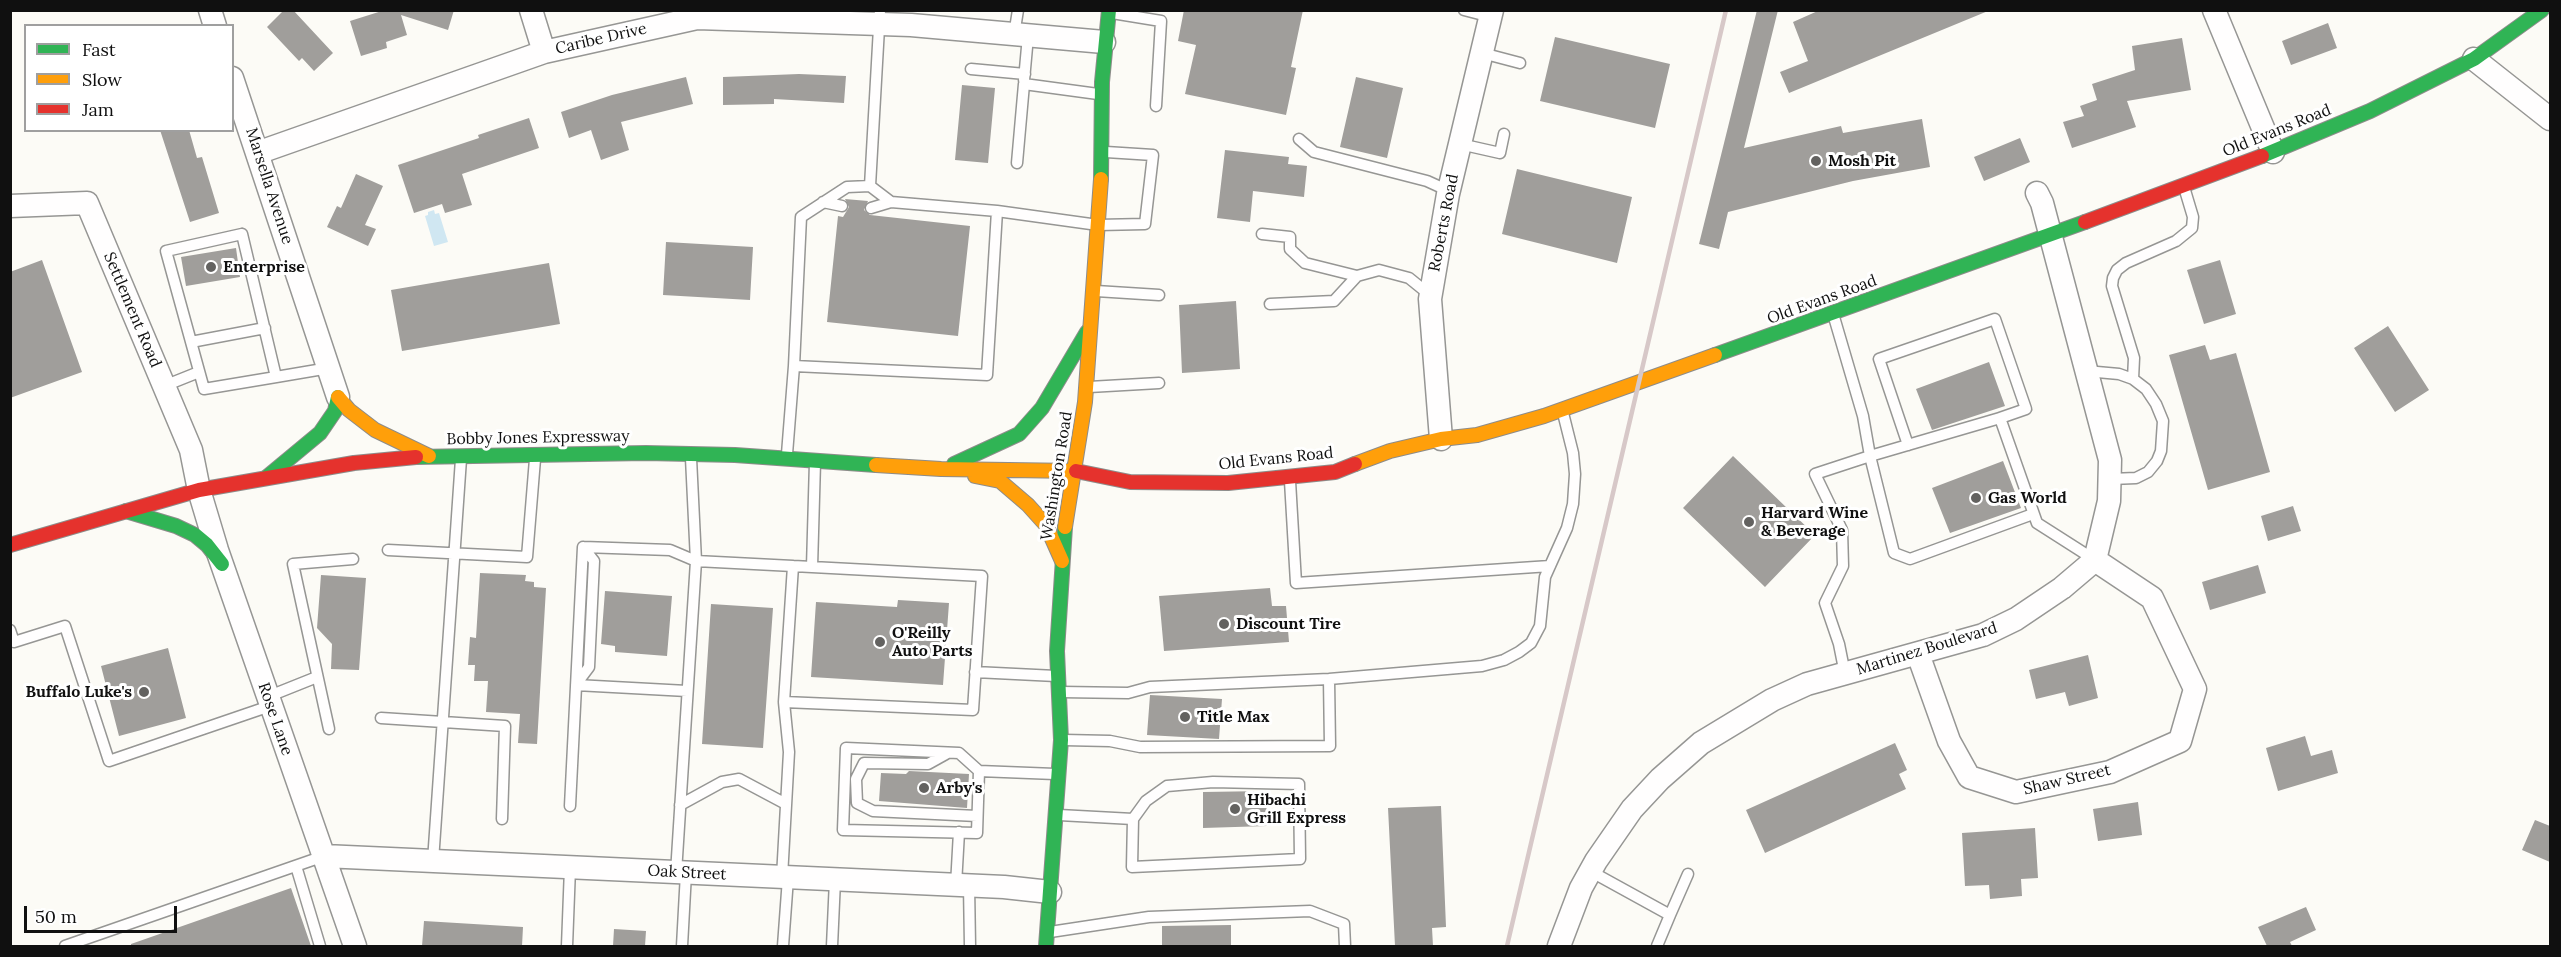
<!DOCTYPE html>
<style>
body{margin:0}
#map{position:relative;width:2561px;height:957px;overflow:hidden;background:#fcfbf6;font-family:Lora,serif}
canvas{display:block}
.frame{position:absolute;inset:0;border:12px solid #101010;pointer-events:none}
.legend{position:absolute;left:24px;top:24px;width:210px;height:108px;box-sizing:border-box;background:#fff;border:2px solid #9f9f9f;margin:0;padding:8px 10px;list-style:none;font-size:18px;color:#101010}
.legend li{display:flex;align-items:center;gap:12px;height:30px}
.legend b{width:30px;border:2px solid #9f9f9f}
.scale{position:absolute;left:24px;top:906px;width:153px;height:27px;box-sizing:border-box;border:3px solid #101010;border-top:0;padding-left:8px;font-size:18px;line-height:21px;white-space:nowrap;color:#101010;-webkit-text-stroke:4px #fff;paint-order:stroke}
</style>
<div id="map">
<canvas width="2561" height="957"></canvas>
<div class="frame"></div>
<ul class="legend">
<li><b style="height:8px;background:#30b455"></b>Fast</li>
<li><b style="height:8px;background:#ff9f0a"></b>Slow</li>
<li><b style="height:8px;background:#e5322d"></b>Jam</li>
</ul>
<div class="scale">50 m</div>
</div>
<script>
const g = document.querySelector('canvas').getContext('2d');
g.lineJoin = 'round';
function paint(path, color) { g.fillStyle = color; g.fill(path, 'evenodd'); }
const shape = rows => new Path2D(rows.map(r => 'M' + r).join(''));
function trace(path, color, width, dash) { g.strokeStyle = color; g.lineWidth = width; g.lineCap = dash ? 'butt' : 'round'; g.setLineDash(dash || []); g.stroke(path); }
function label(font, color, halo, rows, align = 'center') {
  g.font = font + ' Lora,serif'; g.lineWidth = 6; g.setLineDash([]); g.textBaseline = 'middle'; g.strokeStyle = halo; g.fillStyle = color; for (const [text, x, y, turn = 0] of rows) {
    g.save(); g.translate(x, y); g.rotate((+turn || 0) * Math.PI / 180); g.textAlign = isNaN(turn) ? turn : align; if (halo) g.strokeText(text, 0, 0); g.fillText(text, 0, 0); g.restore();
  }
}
const water = shape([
 [434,210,435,214,439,213,448,242,434,246,425,216,428,215,428,212]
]);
const building = shape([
 [284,10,293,10,333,53,314,71,302,58,299,61,267,27],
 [385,10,454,10,448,30,401,15,407,35,386,42,387,48,361,56,350,21],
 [1184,10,1303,10,1291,67,1296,68,1286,115,1185,94,1196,45,1178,41],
 [1757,10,1778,10,1744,148,1841,126,1843,133,1922,119,1930,167,1853,181,1728,212,1719,249,1699,244],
 [1820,10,1988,10,1988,11,1789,93,1780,72,1808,61,1793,22],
 [2328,23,2337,48,2291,65,2282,41],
 [1555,37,1670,64,1655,128,1540,101],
 [2182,38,2191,90,2127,101,2136,127,2072,148,2063,122,2084,116,2080,106,2097,100,2092,84,2135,70,2132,46],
 [799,74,846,76,844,103,774,99,774,104,723,105,723,77],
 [686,77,693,104,621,122,629,150,601,160,591,130,569,138,561,112,612,95],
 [1356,77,1403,88,1387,158,1340,147],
 [962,85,995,88,988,163,955,160],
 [529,118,539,148,462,174,472,205,445,213,442,204,414,213,398,165,479,138,478,135],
 [160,130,189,130,197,158,202,157,219,213,190,222],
 [2020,138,2030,162,1984,181,1974,157],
 [1225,150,1289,157,1288,164,1307,166,1304,197,1253,191,1250,222,1217,218],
 [1517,169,1632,197,1617,263,1502,234],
 [356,174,383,186,365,225,376,229,368,246,327,227,337,206,341,208],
 [845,199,868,201,864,210,870,215,970,226,958,336,827,322,838,216,843,217,849,207],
 [666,242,753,247,750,300,663,295],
 [236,248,240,277,186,286,181,257],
 [42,260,82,372,10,398,10,272],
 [2220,260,2236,314,2204,324,2187,270],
 [549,263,560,324,402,351,391,290],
 [1236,301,1240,369,1182,373,1179,305],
 [2388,326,2429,390,2395,412,2354,348],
 [2205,345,2210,360,2236,353,2270,472,2208,490,2169,355],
 [1989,362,2005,406,1932,430,1916,389],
 [1733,456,1815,535,1765,587,1683,508],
 [2003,461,2021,508,1950,533,1932,488],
 [2293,506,2301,531,2268,541,2261,516],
 [2258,565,2266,593,2210,610,2202,582],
 [480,573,526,575,525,581,534,582,534,587,546,588,537,744,518,743,520,714,486,712,488,681,474,681,475,665,468,665,470,637,476,638],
 [321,575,366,578,359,670,331,669,332,644,317,628],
 [1270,588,1272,606,1286,606,1289,642,1164,651,1159,596],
 [605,591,672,596,667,656,615,652,615,646,601,644],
 [898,600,949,603,943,685,811,677,816,602,897,607],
 [711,604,773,608,763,748,702,744],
 [168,648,186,718,119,736,101,666],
 [2088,655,2098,698,2069,706,2065,692,2036,699,2029,670],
 [1150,695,1222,699,1219,739,1147,735],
 [2305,736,2311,756,2332,750,2338,773,2278,791,2266,748],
 [1895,743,1907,770,1899,774,1906,789,1765,853,1746,810],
 [909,771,969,774,967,808,879,801,881,773,906,774],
 [1266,791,1267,826,1203,828,1203,792],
 [2138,802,2142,835,2098,841,2093,809],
 [1441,806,1446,927,1432,928,1433,946,1395,946,1388,808],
 [2535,820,2550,826,2550,862,2522,850],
 [2035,828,2038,878,2021,879,2022,896,1990,899,1989,885,1965,886,1962,833],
 [291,888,311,946,131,946,131,944],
 [2306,907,2316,930,2290,942,2292,946,2267,946,2258,927],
 [424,921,523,927,522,946,422,946],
 [1231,925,1231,946,1162,946,1162,926],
 [614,929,646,931,645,946,613,946]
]);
const lane = shape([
 [1464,10,1491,17],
 [1112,13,1161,21,1156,106],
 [1014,35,1018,10],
 [1482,53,1520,63],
 [971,69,1025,74],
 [1024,80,1028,36],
 [1299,139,1314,152,1427,181,1449,191],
 [1460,144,1500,153,1504,134],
 [1017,163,1024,84,1098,94],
 [870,186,880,10],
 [823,202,842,206],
 [871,208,891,202],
 [242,234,276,377,204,389,166,251,242,234],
 [1262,234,1290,237,1290,249,1305,263,1357,276,1379,270,1409,278,1430,295],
 [1096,291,1159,295],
 [1270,304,1334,301,1357,276],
 [1834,317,1863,416,1870,456,2000,418,2037,523,2095,560],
 [191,342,265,328],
 [794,366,987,375,997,211],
 [2086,371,2119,374,2133,379,2146,389,2156,404,2163,421,2161,451,2157,461,2148,472,2136,478,2111,479],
 [276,377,329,368],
 [2133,379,2134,358,2112,286,2113,278,2117,270,2126,263,2176,241,2192,228,2193,217,2184,187],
 [164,386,199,372],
 [1089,387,1159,383],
 [1908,445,1879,359,1995,319,2026,409,2000,418],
 [787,454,794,366,801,217,847,187,870,186,891,202,997,211,1098,225,1145,224,1153,155,1106,152],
 [1290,481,1296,583,1550,566],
 [583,547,670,550,696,561,793,566,812,567,982,576,973,710,784,702,793,566],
 [388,550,527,557,535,459],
 [812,567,815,462],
 [10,630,14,642,65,626,109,761,270,706],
 [975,672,1056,676],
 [1845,674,1839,644,1825,603,1843,566,1842,530,1815,474,1870,456,1894,553,1910,559,2033,514],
 [577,683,589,667,594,561,583,547],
 [576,685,687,691],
 [1061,692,1128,693,1150,687,1329,679,1482,666,1504,660,1519,652,1531,643,1540,626,1545,577,1567,528,1573,504,1575,474,1573,453,1563,413],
 [267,697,317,677],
 [381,718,505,726,502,819],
 [329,729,293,564,353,559],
 [1064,740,1110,741,1140,747,1330,746,1329,679],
 [946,754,928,764,864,763,856,779,857,803,873,811,977,816],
 [979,771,977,833,843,830,846,748,959,753,979,771,1055,774],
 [1213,782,1299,784,1300,859,1132,867,1133,819,1146,801,1167,786,1213,782],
 [680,805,722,782,739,779,786,804],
 [570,806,583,547],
 [1059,815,1133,819],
 [433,861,461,459],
 [296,866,320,946],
 [1590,871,1670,915,1657,946],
 [676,873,696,561,691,458],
 [782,877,789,752,784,702],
 [956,885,959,832],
 [969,885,970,946],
 [1670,915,1688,874],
 [1050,932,1149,917,1310,911,1344,924,1345,946],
 [65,946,324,856],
 [567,946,570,868],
 [682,946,686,873],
 [783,946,788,878],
 [832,946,835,880]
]);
const street = shape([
 [210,10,215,26],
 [531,10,544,52],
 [2214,10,2273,152],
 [2474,59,2550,119],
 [232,78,338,397],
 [257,153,544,52,697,18,911,25,1104,42],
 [10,206,87,203,191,450,199,490,217,550,355,946],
 [1441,439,1430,299,1448,194,1492,10],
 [1918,654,1949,741,1969,777,2016,792,2110,772,2180,741,2195,689,2152,598,2095,560],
 [324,856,1004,887,1050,892],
 [1559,946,1581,888,1596,861,1632,809,1660,779,1701,743,1772,700,1807,684,1983,635,2016,619,2062,588,2095,560,2109,501,2110,460,2042,203,2037,193]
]);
const fast = shape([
 [2262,156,2370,111,2474,59,2542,10],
 [1101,179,1102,82,1109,10],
 [1715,355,2085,222],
 [416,457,646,453,735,455,876,465],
 [954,464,1019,434,1042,408,1087,332],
 [267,477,320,433,335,411,338,397],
 [126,511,176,526,195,535,207,545,222,564],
 [1046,946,1061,740,1057,651,1065,527]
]);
const slow = shape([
 [338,397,349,410,375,430,429,456],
 [1355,464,1390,451,1441,439,1477,435,1544,416,1715,355],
 [876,465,941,469,1076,471],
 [975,476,1000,481,1028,505,1046,525,1062,561],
 [1065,527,1085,402,1101,179]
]);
const jam = shape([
 [2085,222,2262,156],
 [1076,471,1130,482,1228,483,1335,472,1355,464],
 [10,545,199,490,354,463,416,457]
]);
const rail = shape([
 [1507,946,1726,10]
]);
const markers = [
 [1816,161,6,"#636260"],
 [211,267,6,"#636260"],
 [1976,498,6,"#636260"],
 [1749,522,6,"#636260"],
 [1224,624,6,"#636260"],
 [880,642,6,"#636260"],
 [144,692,6,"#636260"],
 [1185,717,6,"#636260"],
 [924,788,6,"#636260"],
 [1235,809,6,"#636260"]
];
const streetNames = [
 ["Caribe Drive",601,39,-13],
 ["Old Evans Road",2277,131,-22],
 ["Marsella Avenue",269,186,72],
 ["Roberts Road",1444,223,-79],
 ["Old Evans Road",1822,300,-20],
 ["Settlement Road",132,310,67],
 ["Bobby Jones Expressway",538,438,-1],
 ["Old Evans Road",1276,459,-6],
 ["Washington Road",1057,476,-81],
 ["Martinez Boulevard",1927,649,-17],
 ["Rose Lane",275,719,71],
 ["Shaw Street",2067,780,-13],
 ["Oak Street",687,873,3]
];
const poiNames = [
 ["Mosh Pit",1828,161],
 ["Enterprise",223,267],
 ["Gas World",1988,498],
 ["Harvard Wine",1761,513],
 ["& Beverage",1761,531],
 ["Discount Tire",1236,624],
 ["O'Reilly",892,633],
 ["Auto Parts",892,651],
 ["Buffalo Luke's",132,692,"right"],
 ["Title Max",1197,717],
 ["Arby's",936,788],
 ["Hibachi",1247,800],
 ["Grill Express",1247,818]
];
paint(water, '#d0e7f2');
paint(building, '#a09e9b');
trace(lane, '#969694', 13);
trace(street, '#969694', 25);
trace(fast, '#8d8c8a', 16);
trace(slow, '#8d8c8a', 16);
trace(jam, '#8d8c8a', 16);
trace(lane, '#fffefe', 10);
trace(street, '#fffefe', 22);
trace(fast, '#30b455', 14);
trace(slow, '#ff9f0a', 14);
trace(jam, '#e5322d', 14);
trace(rail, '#d7c8c8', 4.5);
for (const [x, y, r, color] of markers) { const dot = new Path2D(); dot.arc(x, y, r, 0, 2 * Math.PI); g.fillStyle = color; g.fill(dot); trace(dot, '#fff', 2); }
label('16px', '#101010', '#fff', streetNames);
label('bold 16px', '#101010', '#fff', poiNames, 'left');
</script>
